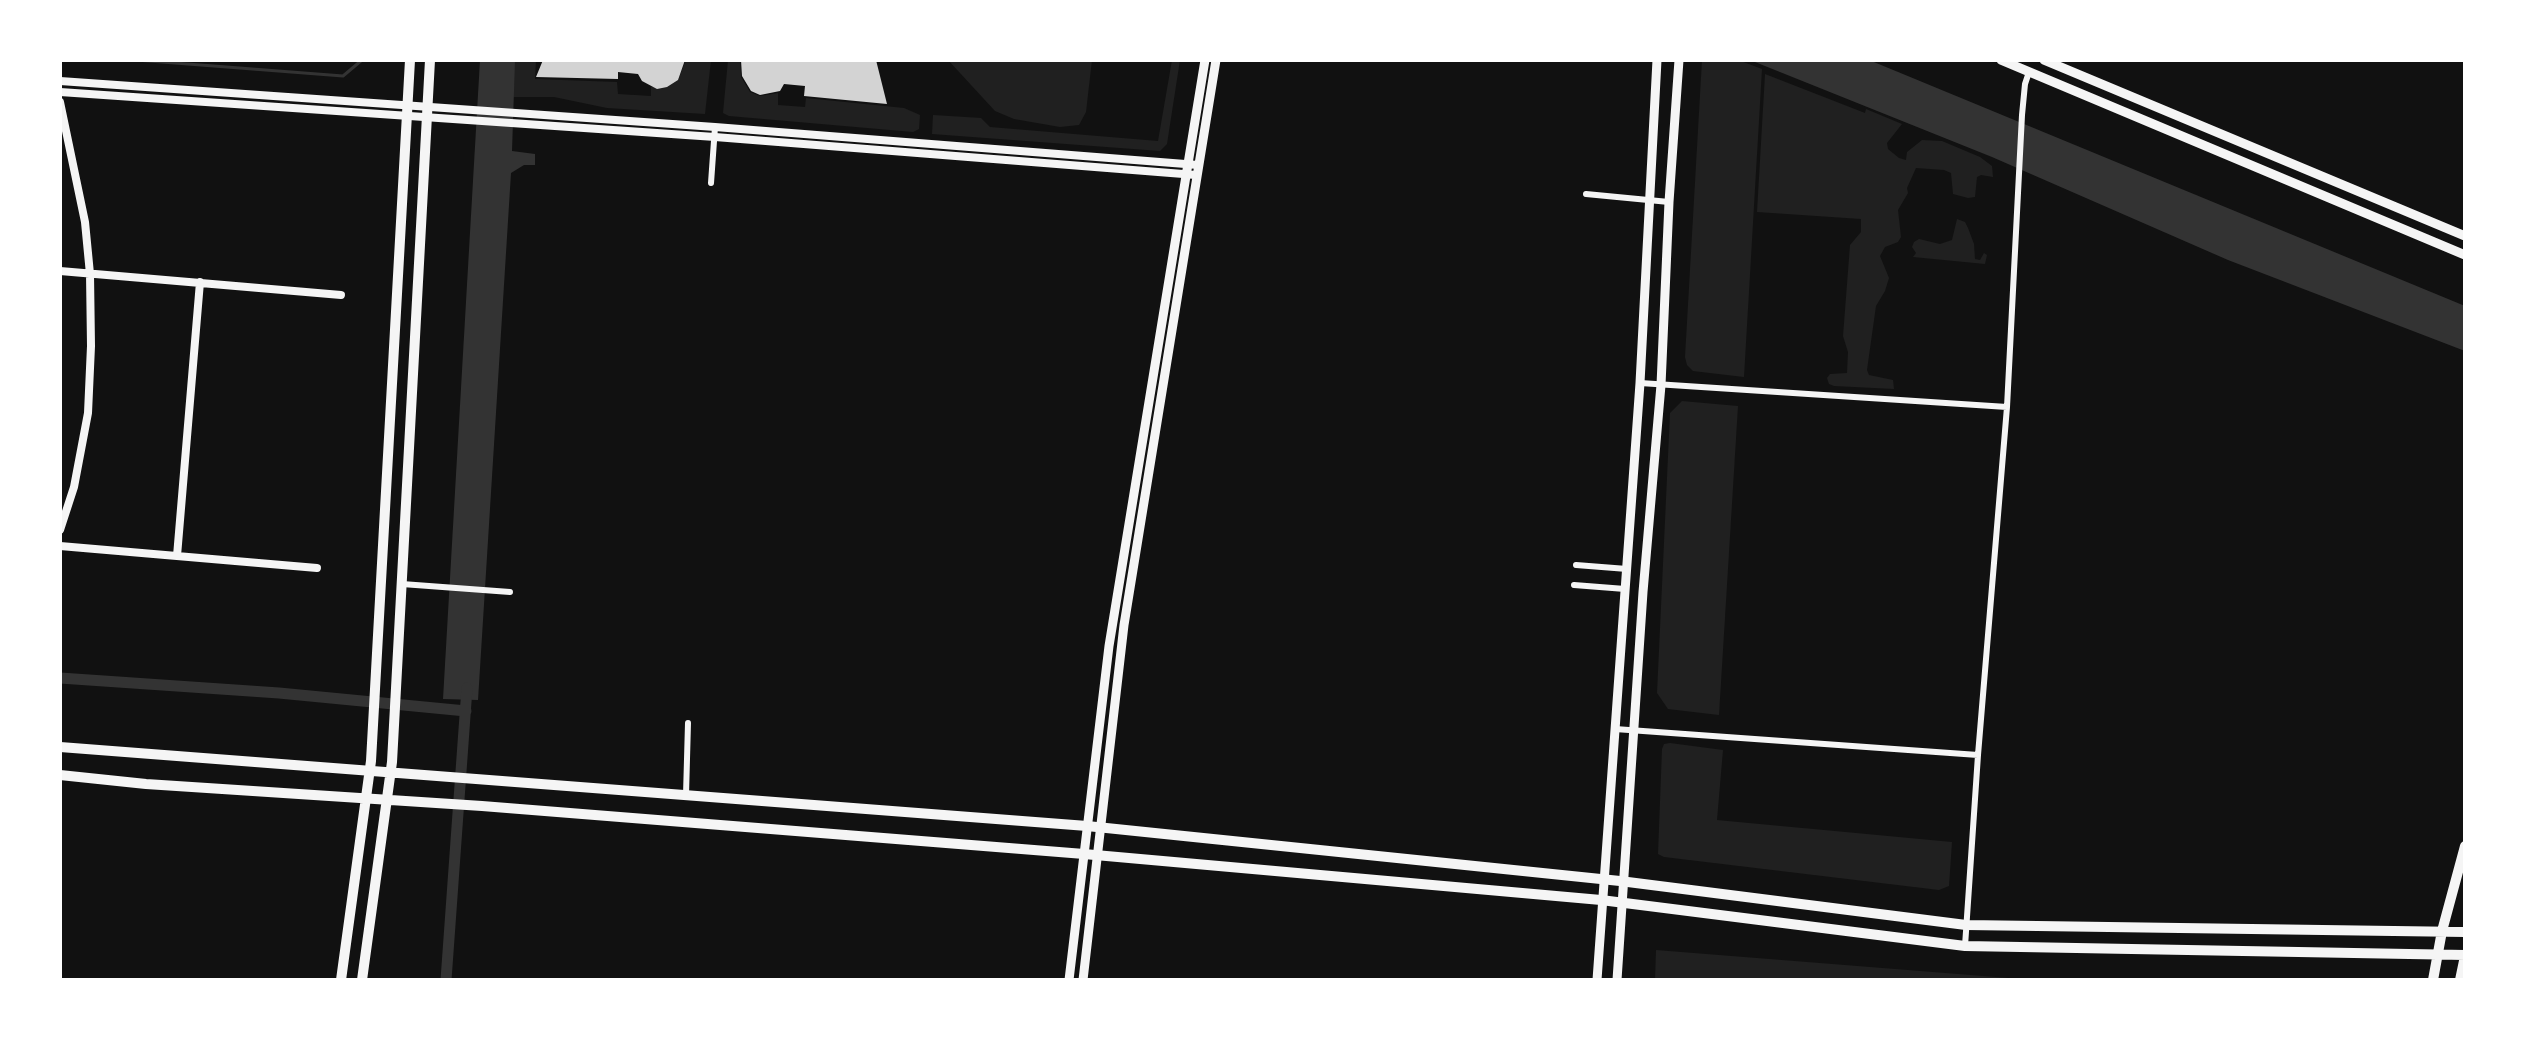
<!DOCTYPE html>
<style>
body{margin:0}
#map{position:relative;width:2525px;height:1040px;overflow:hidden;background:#111;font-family:Barlow,sans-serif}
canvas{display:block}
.frame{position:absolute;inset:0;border:62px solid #fff;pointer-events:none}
</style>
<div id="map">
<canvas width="2525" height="1040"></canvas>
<div class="frame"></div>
</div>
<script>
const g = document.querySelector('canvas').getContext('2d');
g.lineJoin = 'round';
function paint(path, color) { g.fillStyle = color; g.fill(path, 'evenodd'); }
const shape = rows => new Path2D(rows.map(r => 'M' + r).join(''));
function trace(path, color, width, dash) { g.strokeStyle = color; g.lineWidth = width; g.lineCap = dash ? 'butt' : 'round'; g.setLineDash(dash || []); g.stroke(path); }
const green = shape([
 [514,60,536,60,535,79,617,82,618,94,651,96,651,87,667,87,678,80,686,60,711,60,705,114,607,108,554,97,512,97],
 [728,60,740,60,741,77,750,92,760,96,778,93,778,105,805,107,806,98,904,108,920,115,919,129,913,132,729,116,723,113],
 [948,60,1092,60,1086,112,1079,125,1060,127,1014,119,995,111],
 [1172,60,1180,60,1167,144,1160,151,932,134,933,115,981,118,990,127,1158,141],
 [1702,60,1738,60,1762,69,1744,377,1693,371,1687,365,1685,357],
 [1765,74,1865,113,1866,109,1902,124,1887,143,1888,149,1899,158,1906,160,1907,152,1922,140,1942,141,1980,157,1992,166,1993,177,1981,175,1977,177,1975,197,1968,198,1953,194,1951,173,1944,170,1916,168,1907,188,1908,193,1898,210,1901,237,1898,242,1885,247,1880,256,1889,278,1885,291,1876,306,1867,370,1869,375,1893,380,1894,389,1834,386,1829,384,1827,378,1830,374,1847,373,1848,352,1843,336,1850,245,1861,232,1861,219,1757,212],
 [1957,219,1965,222,1968,228,1974,244,1975,259,1980,260,1984,253,1987,255,1985,264,1913,257,1916,253,1912,247,1914,242,1919,239,1940,244,1952,240],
 [1682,401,1738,406,1719,715,1668,709,1657,693,1670,413],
 [1670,743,1723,750,1717,820,1952,842,1949,886,1939,890,1664,857,1658,854,1662,749,1664,744],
 [1656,950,2021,979,2021,980,1655,980]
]);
const water = shape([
 [480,60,515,60,512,151,535,154,535,165,524,165,511,173,478,700,443,699],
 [1750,60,1869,60,2465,306,2465,351,2228,260,1992,157]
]);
const stream = shape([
 [136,60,343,76,362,60]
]);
const canal = shape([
 [60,678,279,693,466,711],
 [446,980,467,688]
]);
const building = shape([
 [543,60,685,60,678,80,667,87,657,89,642,81,638,74,618,72,618,79,536,77],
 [741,60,876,60,887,104,804,96,805,86,784,84,780,91,760,95,751,91,742,76]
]);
const path = shape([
 [60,411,61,411]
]);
const minor = shape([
 [711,183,715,127],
 [1586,194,1669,202],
 [1640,383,2007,407],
 [1576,565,1627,569],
 [402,584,510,592],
 [1574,585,1625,589],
 [1615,729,1978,755],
 [686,795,688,723],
 [1965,946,1978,755,2007,407,2022,115,2025,84,2029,72]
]);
const tertiary = shape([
 [60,81,715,127,1198,165],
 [60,92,715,137,1196,175],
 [60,102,85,222,90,274,91,346,88,413,74,487,60,530],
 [60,271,341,295],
 [60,546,317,568],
 [177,556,200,282]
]);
const secondary = shape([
 [2001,60,2465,255],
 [2044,60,2465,236],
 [1069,980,1109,646,1205,60],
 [1083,980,1124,625,1216,60],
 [1597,980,1640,383,1657,60],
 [1617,980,1643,592,1661,385,1669,202,1679,60]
]);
const primary = shape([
 [60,747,1087,826,1620,881,1966,925,2465,932],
 [60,775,146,784,482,806,1084,854,1601,900,1965,946,2465,955],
 [341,980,371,761,410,60],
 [362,980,392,762,430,60],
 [2433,980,2442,931,2465,846],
 [2460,980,2465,956]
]);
paint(green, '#202020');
paint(water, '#333');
trace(stream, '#333', 3);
trace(canal, '#333', 11);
paint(building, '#d3d3d3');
trace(path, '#f5f5f5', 2);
trace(minor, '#f5f5f5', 6);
trace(tertiary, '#f5f5f5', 8);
trace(secondary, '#f5f5f5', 9);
trace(primary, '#f5f5f5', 10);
</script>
